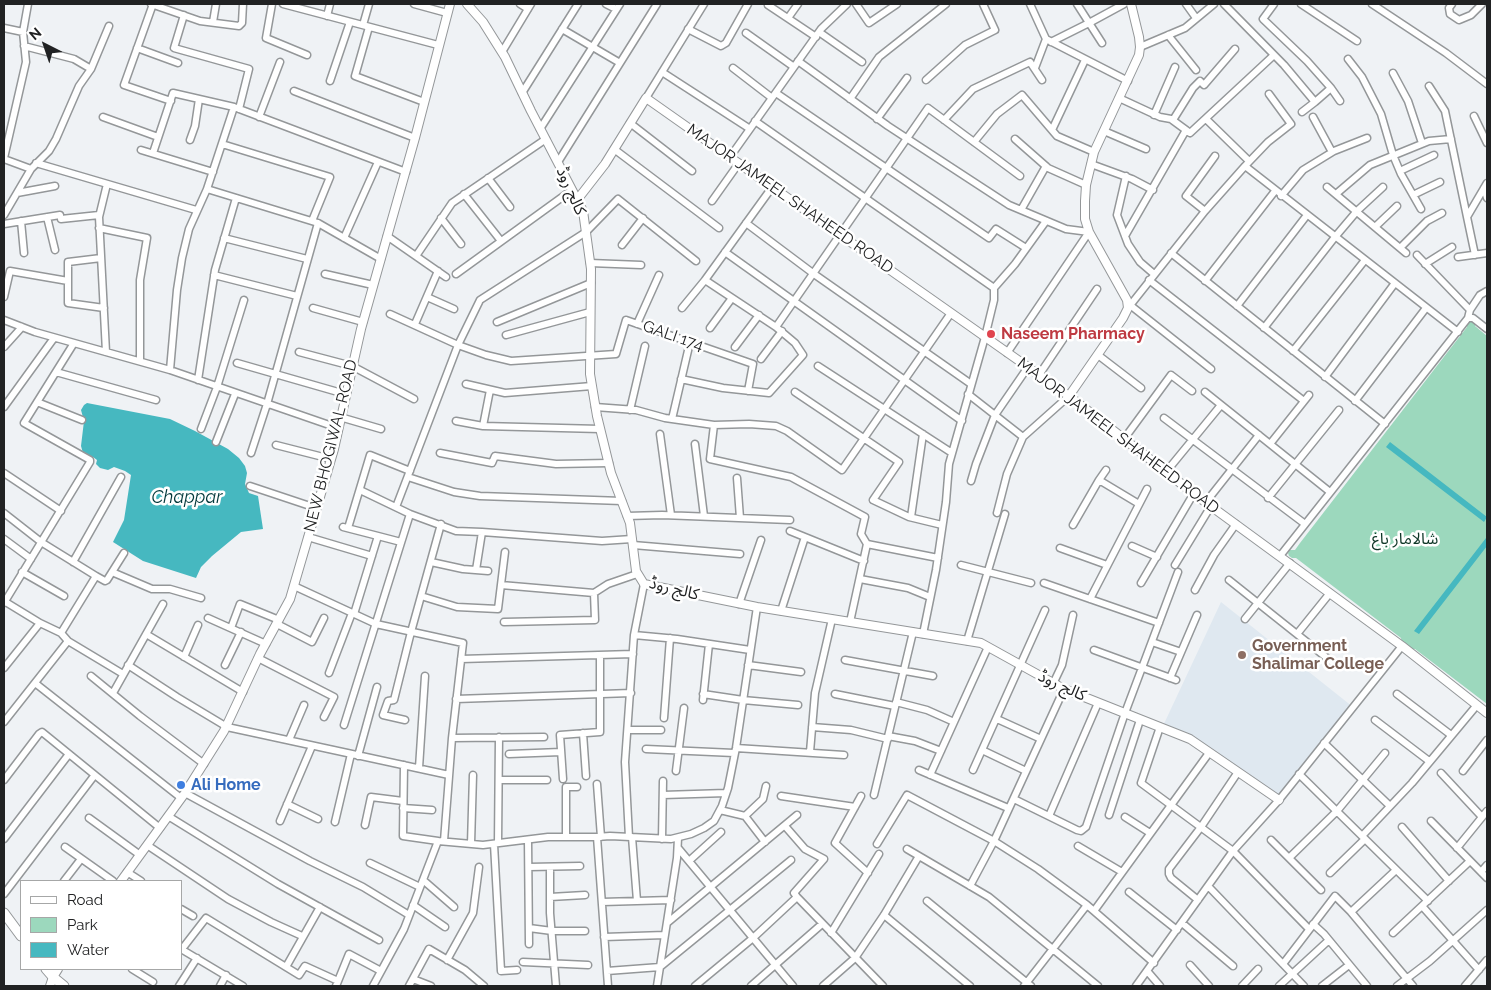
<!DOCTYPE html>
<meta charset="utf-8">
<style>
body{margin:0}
#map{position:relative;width:1491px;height:990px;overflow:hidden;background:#eff2f5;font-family:Raleway,sans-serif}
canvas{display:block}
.frame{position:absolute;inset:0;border:5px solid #212223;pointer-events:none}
.legend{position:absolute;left:20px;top:880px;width:162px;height:90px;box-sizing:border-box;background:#fff;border:1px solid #a6a7a7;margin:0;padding:6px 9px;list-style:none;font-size:15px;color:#212223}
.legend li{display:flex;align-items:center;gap:10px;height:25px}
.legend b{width:25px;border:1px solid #a6a7a7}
.north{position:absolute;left:20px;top:20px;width:50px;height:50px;-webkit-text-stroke:4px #fff;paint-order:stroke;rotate:319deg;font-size:14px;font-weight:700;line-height:20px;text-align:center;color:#212223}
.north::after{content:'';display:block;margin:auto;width:18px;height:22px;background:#212223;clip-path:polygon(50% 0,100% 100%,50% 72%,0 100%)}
</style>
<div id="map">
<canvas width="1491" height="990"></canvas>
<div class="frame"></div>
<ul class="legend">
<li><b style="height:6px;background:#fff"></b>Road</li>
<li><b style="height:14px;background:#9cd8bd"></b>Park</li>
<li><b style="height:14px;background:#46b8c0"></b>Water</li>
</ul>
<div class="north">N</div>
</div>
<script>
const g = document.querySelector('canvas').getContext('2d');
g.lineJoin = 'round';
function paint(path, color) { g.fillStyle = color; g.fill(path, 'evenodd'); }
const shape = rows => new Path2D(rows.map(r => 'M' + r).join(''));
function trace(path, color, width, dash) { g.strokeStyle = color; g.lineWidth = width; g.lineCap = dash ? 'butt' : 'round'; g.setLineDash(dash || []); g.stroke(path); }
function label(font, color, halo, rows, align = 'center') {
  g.font = font + ' Raleway,"Noto Sans Arabic",sans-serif'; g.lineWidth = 5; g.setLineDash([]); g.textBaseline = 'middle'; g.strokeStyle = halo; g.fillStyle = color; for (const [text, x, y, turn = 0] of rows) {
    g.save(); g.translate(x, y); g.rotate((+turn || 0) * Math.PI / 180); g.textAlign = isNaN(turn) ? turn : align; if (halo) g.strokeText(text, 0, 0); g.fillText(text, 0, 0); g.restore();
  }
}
const built = shape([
 [1221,602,1353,707,1279,800,1190,740,1162,728]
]);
const green = shape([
 [1468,320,1475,322,1475,326,1487,336,1487,704,1415,649,1409,650,1402,644,1401,638,1296,558,1292,558,1289,556,1288,553,1290,550,1295,550,1300,543,1467,327,1466,322]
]);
const water = shape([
 [87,403,170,419,195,431,228,449,239,458,245,466,247,473,245,484,249,493,258,496,263,529,241,532,212,556,201,567,196,578,143,561,113,542,124,520,131,475,125,471,114,467,108,470,100,468,96,464,97,460,93,457,88,458,83,453,81,446,84,421,81,410,84,405],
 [1390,442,1487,517,1484,522,1386,447],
 [1486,538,1487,539,1487,546,1419,634,1414,631]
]);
const minor = shape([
 [151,4,200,21,239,26,242,23,243,4],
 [153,4,124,85,171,101],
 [272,4,266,38,307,55],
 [283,4,438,45],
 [414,4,447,13],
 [520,4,528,9],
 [606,4,616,9],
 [856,4,869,23,897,4],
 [1030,4,1046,39,1128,81],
 [1077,4,1102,43],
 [1186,4,1196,18],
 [1224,4,1284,65,1315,102,1302,112],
 [1274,4,1263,19,1307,61,1331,88],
 [1301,4,1357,41],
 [1372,4,1446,53,1487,84],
 [1452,4,1449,8,1450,14,1459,20,1471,15,1482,4],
 [768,5,816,37],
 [184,15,174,48,249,69,239,109],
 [327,16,330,4],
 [788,18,798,4],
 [213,22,216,4],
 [363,25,369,4],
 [369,27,355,76,424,102],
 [4,28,23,32],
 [562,29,620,63],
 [688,29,721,46,726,43,748,4],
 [819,32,862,62],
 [746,33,794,67],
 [1168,35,1196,70],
 [1051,42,1089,23,1124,4],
 [24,46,74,59,91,69],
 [1140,47,1185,28,1214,4],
 [137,48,178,63],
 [502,52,531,4],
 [1348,59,1362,77,1381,114,1393,155,1401,174,1421,209],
 [798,61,888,126,1009,205,1066,229,1089,232,1007,353],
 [733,68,772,98],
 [1035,68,1046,39],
 [662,72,747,127],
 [1393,73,1408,101,1422,143],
 [926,80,965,45,995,30,983,4],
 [330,81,350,22],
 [1429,86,1445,111,1467,217],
 [294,91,415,138],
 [522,93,578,4],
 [776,93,989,238,996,229,1026,248],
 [646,98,704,4],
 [1119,98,1160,117,1171,119,1186,130,1125,236],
 [850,99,879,57,946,4],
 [1315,102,1331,88,1340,101],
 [1154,115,1175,67],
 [1474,116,1487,143],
 [103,117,158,137],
 [259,117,280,62],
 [1313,117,1332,152],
 [877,119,907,78],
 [1206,119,1249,161],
 [944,120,973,89,1030,62,1042,80],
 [1173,120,1193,88,1200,81,1204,85,1235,49],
 [755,121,994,288,994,300,985,337,949,464,946,502,936,570,923,634],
 [630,123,692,171],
 [540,129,620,4],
 [1052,130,1085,60],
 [1186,130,1190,133,1274,55],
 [1104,131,1146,149],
 [1015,139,1048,168,1086,185],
 [190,140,195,126,199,99],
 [974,142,997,114,1022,95,1057,136,1094,152],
 [222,144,330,177,312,221],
 [614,149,719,228],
 [141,150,213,172],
 [153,153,173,93,234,107],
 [730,157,821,29,847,4],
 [4,158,26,62,23,32,28,4],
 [4,159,31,169],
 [558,162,657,4],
 [36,163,196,210],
 [1091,164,1132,179,1153,190],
 [1245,166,1268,142,1291,124,1269,94],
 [1400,171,1434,155],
 [1126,176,1117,215,1128,244,1140,262,1154,274],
 [488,178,510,207],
 [1327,187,1406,253],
 [1484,188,1487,198],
 [207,189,234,107,406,172],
 [17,193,55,186],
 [464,194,501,241],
 [1336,194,1370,165,1429,141,1451,139],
 [1413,195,1440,182],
 [1281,196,1303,170,1334,151,1367,138],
 [712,201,739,163],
 [1021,210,1046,166],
 [1205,211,1186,196,1215,156],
 [4,215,31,169,49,151,56,139,79,86,91,69,109,26],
 [47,217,55,250],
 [441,218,461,244],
 [61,219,99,215],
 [21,221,24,253],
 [746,223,814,274,971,384],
 [4,224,60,215],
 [1375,227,1397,206],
 [99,228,147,238,140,280,140,361],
 [387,236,446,277],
 [224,238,307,259],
 [344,238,378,162],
 [622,245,643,218],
 [1400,248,1427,221,1442,213],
 [725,252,962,421],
 [1171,253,1385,424],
 [1417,255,1470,310,1468,318],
 [1475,255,1467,217,1487,183],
 [416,256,452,203,546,139],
 [1458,257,1487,253],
 [101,258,68,262,68,303,104,308],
 [590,263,641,265],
 [1425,264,1452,247],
 [325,274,373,285],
 [456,274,572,190],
 [214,275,297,296],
 [1149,280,1304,401],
 [1205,281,1275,191],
 [994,288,1015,264,1046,221],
 [4,297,10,271,68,281],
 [427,297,454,309],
 [1130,305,1211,369],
 [1237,306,1307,215],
 [313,308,363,322],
 [682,308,705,280],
 [1128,308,1205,211,1245,166,1458,332],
 [1470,310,1480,295,1487,291],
 [390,314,458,345,486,355,511,361,616,354,626,320,753,364,748,391],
 [4,320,35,332,170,370,338,428],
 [497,322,591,283],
 [415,324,438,271],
 [637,324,659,275],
 [776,327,928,108,1020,176],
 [710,328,732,298],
 [1264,328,1335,237,1357,211,1383,187],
 [506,335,590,312],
 [4,347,22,327],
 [735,347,759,315],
 [1293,351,1365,260],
 [106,352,99,217,107,184],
 [299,352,352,366,414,399],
 [1098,355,1141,388],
 [761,359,782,331],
 [237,363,345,394],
 [818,366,952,453],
 [170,370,177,290,182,258,189,229,207,189,318,223,381,259],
 [56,372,156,400],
 [1039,375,1097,289],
 [1325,377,1395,283],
 [681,379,723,388,769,393,803,355,795,343,776,327,705,280,773,186],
 [198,380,215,270,236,198],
 [466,384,505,393,592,386],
 [795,392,899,462,873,500,909,517,942,525],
 [1205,392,1330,492],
 [968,394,1023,437,1069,396],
 [1355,401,1426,308],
 [37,402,82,420],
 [4,407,54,338],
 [595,407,636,410,665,418,714,425,749,424,776,426,787,431,842,470,951,313],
 [630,410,645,346],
 [340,417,381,429],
 [1164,418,1305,524],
 [672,419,690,342],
 [456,421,483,426,600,429],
 [714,425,710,459,791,477,865,517,861,534,867,544,938,558],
 [483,426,490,390],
 [201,429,217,387,244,300],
 [660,434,671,515],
 [1124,439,1171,375,1192,391],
 [216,442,235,394],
 [695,444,704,516],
 [1270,444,1309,395],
 [276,445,331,459],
 [251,453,267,404,318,223],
 [440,453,492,463,495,456,556,464,609,463],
 [1106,470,1099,480,1139,504],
 [1166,472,1221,405],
 [4,473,61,511],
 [408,477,454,492,480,496,622,501],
 [737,478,740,518],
 [971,481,976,464,995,415,1028,367],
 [250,486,316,508],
 [360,490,410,514,456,531,482,532],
 [1268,498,1339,410],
 [1206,502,1259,435],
 [396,507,458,345,480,300,586,232,618,199,696,261],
 [4,513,41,542,96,576,61,633],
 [997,513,1007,474,1023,437],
 [627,516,662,515,790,520],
 [911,517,923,434],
 [1073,525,1099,480],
 [343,527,378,536],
 [348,528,370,455,410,471],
 [790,531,864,561],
 [308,537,372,556],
 [4,539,31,559],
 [633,545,740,554],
 [1132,546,1157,557],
 [1060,548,1107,565],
 [1280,556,1468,318,1473,318,1487,329],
 [73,562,121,477],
 [431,562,463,569,488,571],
 [961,565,1031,583],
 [1175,565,1211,506],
 [476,570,482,532,602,541,632,539],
 [22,572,64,596],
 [112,572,152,589,170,589,201,598],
 [96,576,105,581,107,580,124,553],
 [860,579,908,588,930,597],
 [1229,580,1337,666],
 [1044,583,1159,623],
 [1141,583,1194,493],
 [501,585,594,593],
 [294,586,376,624,463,643,452,738,444,841],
 [1195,590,1214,555,1236,524],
 [421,596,457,607,498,609,505,552],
 [1090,599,1147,489],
 [4,601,40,623,61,633,68,641,123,674],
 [4,603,90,462,90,460,24,423,74,343],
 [739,604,761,540],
 [781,611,805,537],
 [354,614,378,536,401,542],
 [208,618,266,644],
 [1245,619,1290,563],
 [504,622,595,620,594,593,608,584,637,574],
 [850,622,867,544],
 [277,624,312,642,324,618],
 [231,628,240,604,279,620],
 [146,634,243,692],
 [1297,634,1330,593],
 [634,635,644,584],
 [967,641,1005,514],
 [1152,642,1181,652],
 [1094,650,1176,680],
 [184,657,198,625],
 [258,658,334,697,324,717],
 [461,659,633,654],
 [845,660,933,676],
 [128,665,177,697,227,727,449,775],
 [225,665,241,632],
 [748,665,801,672],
 [4,668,40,623],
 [329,673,352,613],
 [91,676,140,716,204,764],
 [1170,678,1197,615],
 [35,683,181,798],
 [1053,684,1062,665,1073,615],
 [113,693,163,604],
 [703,694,743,700,798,705],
 [835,694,895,706],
 [1397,694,1451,735],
 [456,699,631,693],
 [703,700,709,644],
 [896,702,927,710,954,722],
 [664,718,670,638],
 [997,719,1041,739],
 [405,720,383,715,388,701,394,700,411,632,441,524],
 [1375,720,1429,761],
 [4,722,68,641],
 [344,725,410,514],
 [812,727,851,730,888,739],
 [1160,727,1141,783,1233,851,1309,929],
 [628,730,661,730],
 [583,733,586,776],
 [888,736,915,741,941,751],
 [452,738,544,737],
 [289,740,304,705],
 [1324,743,1390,806],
 [736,748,844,755],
 [646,749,734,753],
 [982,750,1026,771],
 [810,752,815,693,832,619],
 [509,754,561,752],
 [358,756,377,687],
 [404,765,403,836,438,841],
 [419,768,425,676],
 [919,770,1008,808],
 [973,770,1045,610],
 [676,771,684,708],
 [1463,771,1487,740],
 [1441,773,1482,817],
 [1299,774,1428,901],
 [930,775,988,647],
 [563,779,560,735,600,732,600,655],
 [4,780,39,734,42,732,160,828],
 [499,780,547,780],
 [597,784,601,837],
 [185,793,310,861,363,887,409,915],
 [663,795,726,793],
 [874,795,913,632],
 [781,796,855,807],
 [861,796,835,843,868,873],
 [1014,799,1077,830,1081,831,1086,827,1125,713,1178,572],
 [287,804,318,819],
 [403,808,432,810],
 [720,810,745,816,765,842],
 [1109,815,1140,720],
 [168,816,278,884,379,940],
 [745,816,763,799,766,786],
 [1049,816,1098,703],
 [1125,817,1150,833],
 [89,818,140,855],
 [280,821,312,746],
 [1431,821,1487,878],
 [335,822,351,754],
 [365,825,371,797,403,801],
 [785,826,805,849,824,859,794,893,797,897],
 [1402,827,1449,881],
 [1362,836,1412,783,1477,705],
 [566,837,566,787,577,787],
 [597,837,608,986],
 [629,837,625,762,634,635,677,639,750,650],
 [632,837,637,901],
 [4,839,69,754],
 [662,839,663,781],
 [528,840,529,944],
 [1271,840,1321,890],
 [498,843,499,737],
 [471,844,473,775],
 [494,844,501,971,517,970],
 [877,844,907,795,994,841,1038,869,1087,905,1154,963],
 [147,845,228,899,271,922,302,936],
 [1078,846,1122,872],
 [65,847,113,881],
 [678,848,793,986],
 [1457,848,1487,811],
 [907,849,989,897,1098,986],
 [1289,858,1337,811,1385,753],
 [689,861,721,832],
 [370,863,420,887],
 [529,867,580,866],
 [550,867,550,913,556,986],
 [127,872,141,881],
 [1481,872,1487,865],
 [1330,873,1365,839],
 [423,880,454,907],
 [64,881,81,859],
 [970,886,994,841,1064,689],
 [1208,886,1304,986],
 [1129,892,1177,930],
 [4,894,94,776],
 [550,897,585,895],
 [797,897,883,986],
 [1198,900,1171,878,1169,874,1169,869,1201,827,1238,772],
 [927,901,1031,986],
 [602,902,671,900],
 [413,905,445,927],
 [1422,906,1479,970],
 [181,909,193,916],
 [1094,911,1209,753],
 [1351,912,1413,986],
 [884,915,970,986],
 [667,923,797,815],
 [1182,923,1233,966],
 [1313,924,1324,934,1367,986],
 [529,928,552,931,585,931],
 [831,933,879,854],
 [1393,933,1470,861],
 [604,937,665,935],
 [181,949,243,986],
 [182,949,206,918,299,975,305,966,338,981],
 [447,960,473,913,479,867],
 [523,962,588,965],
 [1283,964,1335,896,1351,912,1396,870],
 [1190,965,1209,986],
 [286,967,320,907],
 [132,969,153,982],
 [607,971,660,967,791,860],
 [1148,972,1160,986],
 [413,979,431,986],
 [179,986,197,958],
 [220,986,226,975],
 [336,986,349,954,381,971],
 [373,986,404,929,438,841,483,845,548,837,597,837,610,836,671,839,691,834,704,828,714,821,722,806,728,788,736,748,757,607],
 [409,986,429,949,465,970,484,986],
 [657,986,677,858,678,838],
 [695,986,753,938,797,897],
 [751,986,822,924],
 [823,986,855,958,884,915,919,856],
 [1024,986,1087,905],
 [1136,986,1233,851,1279,800,1402,646],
 [1242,986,1258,969],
 [1279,986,1329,940],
 [1322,986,1349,965],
 [1397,986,1430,961,1487,910],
 [1465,986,1487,960]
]);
const tertiary = shape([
 [467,4,483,22,505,57,531,111,583,211,591,269,590,374,597,416,611,473,630,523,636,571,644,584,757,607,981,643,1064,689,1190,739,1279,800],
 [577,200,605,164,646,98,1069,396,1197,496,1402,646,1487,713],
 [1069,396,1123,318,1128,308,1127,300,1089,232,1085,219,1085,201,1086,185,1094,152,1139,55,1140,47,1139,37,1131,4],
 [121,881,185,793,224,731,260,654,290,599,334,449,361,329,415,138,450,4],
 [50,986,53,977,58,969]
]);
const secondary = shape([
 [4,913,21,936],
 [46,969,53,977,64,986]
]);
const markers = [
 [991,334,5,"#e0444e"],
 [1242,655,5,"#8d6e63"],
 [181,785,5,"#3f7fe0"]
];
const streetNames = [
 ["کالج روڈ",571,191,66],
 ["MAJOR JAMEEL SHAHEED ROAD",790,199,35],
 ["GALI 174",673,336,19],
 ["MAJOR JAMEEL SHAHEED ROAD",1118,436,37],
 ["NEW BHOGIWAL ROAD",331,446,-76],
 ["کالج روڈ",674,589,14],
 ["کالج روڈ",1062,686,25]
];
const healthNames = [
 ["Naseem Pharmacy",1001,334]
];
const parkNames = [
 ["شالامار باغ",1405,539]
];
const educationNames = [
 ["Government",1252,646],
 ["Shalimar College",1252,664]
];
const shopNames = [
 ["Ali Home",191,785]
];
const waterNames = [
 ["Chappar",187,498]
];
paint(built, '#dfe8f0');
paint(green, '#9cd8bd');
paint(water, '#46b8c0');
trace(minor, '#949799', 9);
trace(tertiary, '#949799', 10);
trace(secondary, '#949799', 11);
trace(minor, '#fff', 6);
trace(tertiary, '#fff', 8);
trace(secondary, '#fff', 9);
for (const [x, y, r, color] of markers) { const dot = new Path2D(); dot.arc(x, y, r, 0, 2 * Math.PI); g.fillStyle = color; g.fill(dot); trace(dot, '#fff', 2); }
label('16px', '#212223', '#fff', streetNames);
label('bold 16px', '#be3a42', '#fff', healthNames, 'left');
label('16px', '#0e3627', '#fff', parkNames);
label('bold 16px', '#785e54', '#fff', educationNames, 'left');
label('bold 16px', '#366cbe', '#fff', shopNames, 'left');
label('italic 18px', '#00373a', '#fff', waterNames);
</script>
